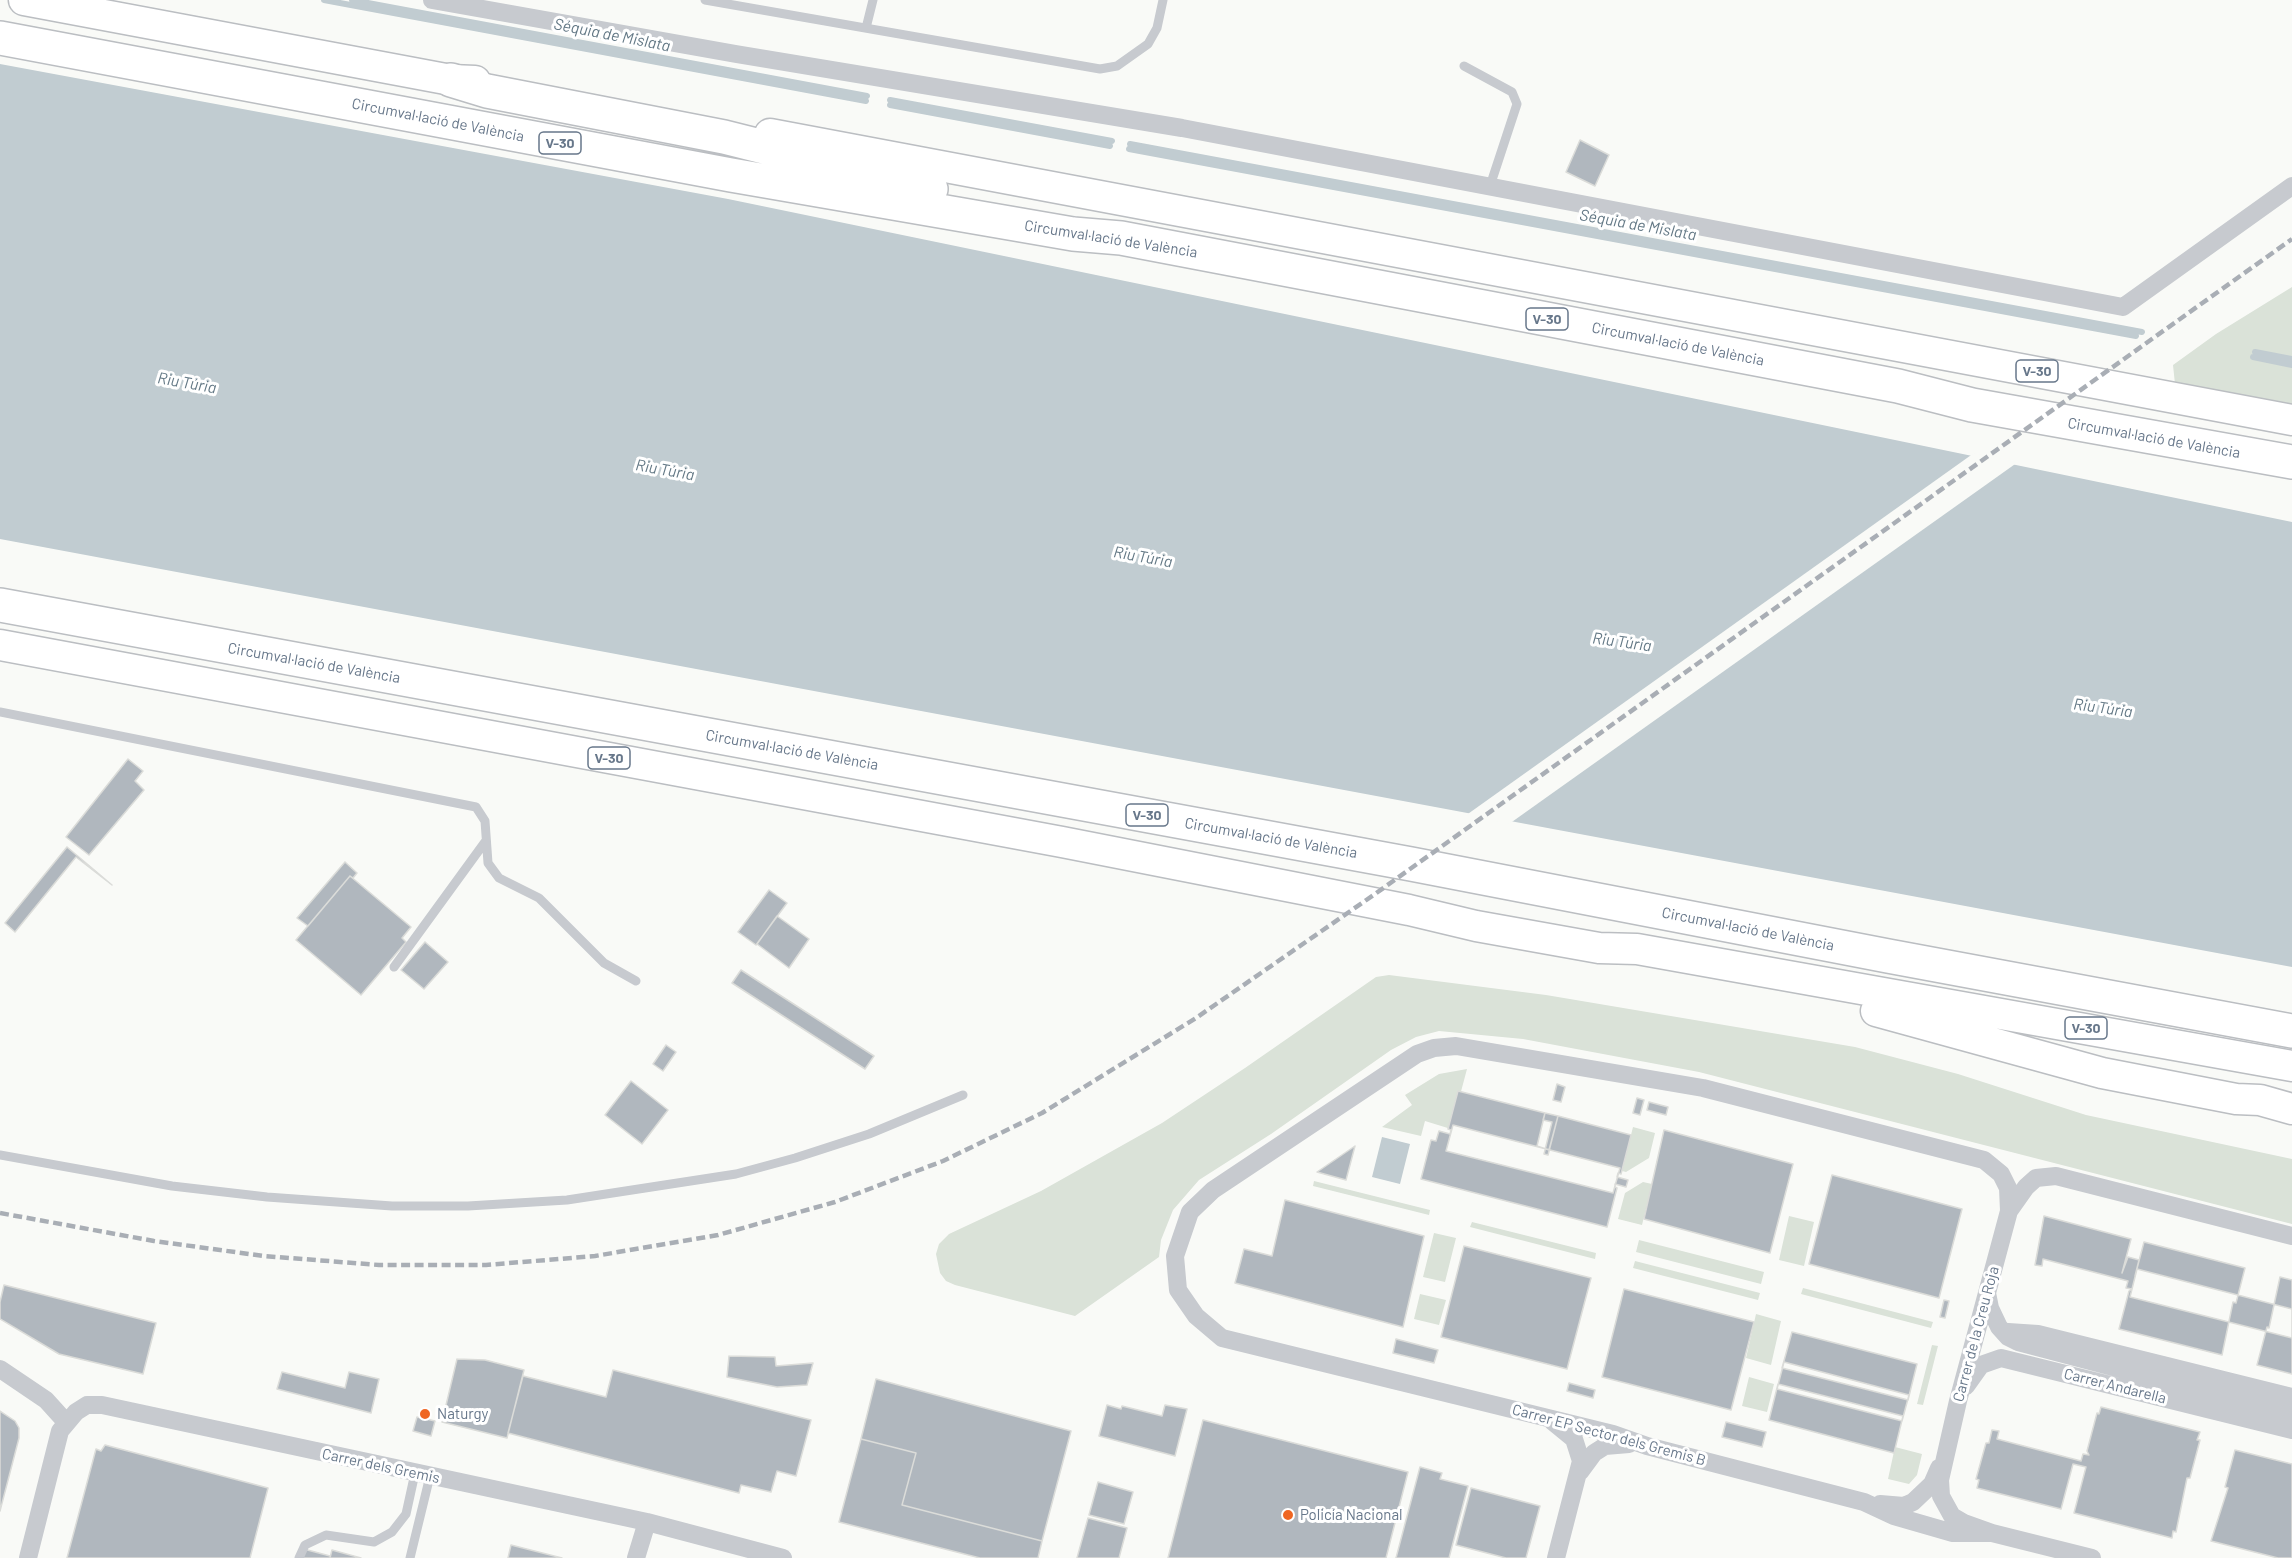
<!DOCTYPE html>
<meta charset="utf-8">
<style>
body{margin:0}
canvas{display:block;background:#f9faf7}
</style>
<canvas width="2292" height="1558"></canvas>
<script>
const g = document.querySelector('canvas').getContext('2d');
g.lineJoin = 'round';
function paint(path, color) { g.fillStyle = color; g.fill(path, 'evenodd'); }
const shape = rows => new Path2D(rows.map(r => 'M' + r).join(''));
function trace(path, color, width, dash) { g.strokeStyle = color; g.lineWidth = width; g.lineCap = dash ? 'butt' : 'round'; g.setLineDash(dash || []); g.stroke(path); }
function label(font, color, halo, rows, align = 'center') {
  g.font = font + ' Barlow,sans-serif'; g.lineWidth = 6; g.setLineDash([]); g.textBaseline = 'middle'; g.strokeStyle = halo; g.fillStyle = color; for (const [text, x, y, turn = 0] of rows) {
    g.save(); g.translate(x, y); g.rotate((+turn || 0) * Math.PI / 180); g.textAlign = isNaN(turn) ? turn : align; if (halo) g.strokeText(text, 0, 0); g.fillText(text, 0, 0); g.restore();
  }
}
const green = shape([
 [2292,287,2292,404,2175,384,2173,365,2216,334],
 [1389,975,1546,995,1855,1047,1958,1074,2086,1115,2292,1159,2292,1224,1699,1072,1523,1039,1439,1031,1416,1037,1391,1050,1271,1134,1199,1180,1173,1210,1161,1240,1159,1257,1075,1316,955,1285,946,1281,940,1273,936,1254,939,1244,949,1234,1041,1191,1162,1123,1245,1068,1376,977],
 [1467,1069,1451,1129,1425,1121,1421,1136,1382,1127,1412,1105,1405,1095,1439,1074],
 [1633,1127,1655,1133,1649,1158,1626,1172,1622,1171],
 [1314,1181,1430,1210,1429,1215,1313,1186],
 [1643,1182,1652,1184,1642,1225,1618,1219,1625,1193],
 [1789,1216,1814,1222,1804,1266,1779,1260],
 [1472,1222,1596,1253,1595,1259,1470,1227],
 [1434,1233,1456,1238,1445,1282,1423,1277],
 [1639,1240,1764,1272,1761,1284,1636,1252],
 [1635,1261,1760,1293,1758,1300,1633,1268],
 [1803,1288,1933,1322,1931,1328,1801,1294],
 [1420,1294,1446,1300,1439,1325,1414,1319],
 [1756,1314,1781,1321,1771,1365,1746,1358],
 [1932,1345,1938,1346,1923,1405,1917,1404],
 [1749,1377,1774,1384,1767,1412,1742,1406],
 [1895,1447,1922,1454,1917,1475,1909,1484,1888,1479]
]);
const water = shape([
 [0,64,728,199,2292,522,2292,967,0,539],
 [1382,1137,1410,1144,1400,1184,1372,1177]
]);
const pier = shape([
 [1974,453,2018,462,1509,824,1465,816]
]);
const stream = shape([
 [324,0,866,101],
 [352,0,867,96],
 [890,100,1112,141],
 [890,105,1110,146],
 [1130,144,2142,332],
 [1129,149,2136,336],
 [2255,352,2292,359],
 [2253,357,2292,365]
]);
const building = shape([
 [1580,140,1609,155,1595,186,1566,172,1580,140],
 [128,759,143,771,135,781,144,790,89,855,66,837,128,759],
 [67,847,112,885,76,857,15,932,5,923,67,847],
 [345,862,357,873,353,878,350,876,308,926,297,918,345,862],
 [350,876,411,927,402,938,406,942,361,995,296,940,350,876],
 [769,890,787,903,756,945,738,932,769,890],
 [777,916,809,939,789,968,757,944,777,916],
 [425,942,448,962,424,989,401,970,425,942],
 [741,970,874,1056,865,1069,732,983,741,970],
 [666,1045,676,1052,663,1071,653,1064,666,1045],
 [631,1081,668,1110,642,1144,605,1115,631,1081],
 [1557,1084,1565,1087,1561,1102,1553,1100,1557,1084],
 [1458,1091,1545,1113,1543,1120,1552,1122,1544,1154,1548,1155,1558,1116,1631,1135,1621,1174,1618,1173,1617,1177,1628,1180,1626,1187,1615,1184,1615,1187,1617,1188,1607,1227,1421,1179,1431,1140,1436,1141,1439,1131,1450,1134,1451,1130,1448,1129,1458,1091],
 [1637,1098,1644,1100,1640,1115,1633,1113,1637,1098],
 [1649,1102,1668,1107,1666,1115,1647,1110,1649,1102],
 [1545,1113,1558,1116,1549,1150,1537,1146,1545,1113],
 [1453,1125,1620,1168,1613,1193,1446,1151,1453,1125],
 [1664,1130,1793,1164,1770,1253,1644,1219,1664,1130],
 [1355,1146,1346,1180,1317,1172,1355,1146],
 [1832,1175,1962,1209,1939,1298,1809,1264,1832,1175],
 [1285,1200,1424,1236,1403,1327,1235,1283,1244,1249,1272,1256,1285,1200],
 [2044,1216,2131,1239,2122,1273,2128,1257,2139,1260,2135,1276,2144,1242,2245,1268,2236,1303,2233,1302,2222,1355,2119,1329,2129,1291,2132,1289,2126,1288,2128,1281,2043,1259,2042,1266,2035,1265,2044,1216],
 [1464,1246,1591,1278,1567,1369,1441,1337,1464,1246],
 [2137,1269,2292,1309,2292,1338,2130,1297,2137,1269],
 [2280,1277,2292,1280,2292,1374,2257,1365,2267,1327,2269,1328,2280,1277],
 [4,1285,156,1323,143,1374,59,1354,0,1319,0,1302,4,1285],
 [1624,1289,1754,1322,1731,1410,1602,1377,1624,1289],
 [1944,1300,1949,1301,1945,1318,1940,1317,1944,1300],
 [1792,1332,1917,1364,1908,1400,1782,1368,1792,1332],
 [1396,1339,1438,1350,1434,1363,1393,1353,1396,1339],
 [729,1356,775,1357,776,1366,813,1363,807,1385,777,1387,727,1377,729,1356],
 [457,1359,485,1360,524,1370,507,1438,442,1422,457,1359],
 [1784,1362,1909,1395,1902,1421,1777,1389,1784,1362],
 [613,1370,811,1420,796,1476,777,1471,771,1492,741,1485,739,1493,508,1433,523,1376,606,1397,613,1370],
 [282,1372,345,1388,349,1372,379,1379,371,1413,277,1389,282,1372],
 [876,1379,1071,1431,1042,1541,902,1505,916,1453,861,1439,876,1379],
 [1569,1383,1595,1390,1593,1398,1567,1391,1569,1383],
 [1778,1384,1903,1416,1894,1453,1769,1420,1778,1384],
 [1107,1405,1121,1409,1122,1406,1162,1416,1165,1405,1187,1409,1175,1456,1099,1436,1107,1405],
 [2101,1407,2200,1432,2197,1440,2200,1440,2190,1478,2187,1478,2176,1532,2173,1531,2172,1538,2074,1513,2086,1467,2073,1464,2061,1509,1977,1488,1979,1480,1976,1479,1986,1443,1989,1443,1992,1430,1999,1431,1997,1439,2081,1461,2083,1454,2089,1455,2087,1451,2097,1413,2099,1414,2101,1407],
 [0,1411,15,1421,19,1428,19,1438,0,1511,0,1411],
 [417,1417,435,1421,431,1436,413,1431,417,1417],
 [1203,1420,1408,1472,1386,1558,1168,1558,1203,1420],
 [1726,1422,1766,1432,1762,1447,1722,1437,1726,1422],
 [861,1439,916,1453,902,1505,1042,1541,1038,1558,980,1558,839,1522,861,1439],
 [105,1445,268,1488,250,1558,67,1558,96,1449,101,1451,105,1445],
 [2235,1450,2292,1464,2292,1558,2278,1558,2211,1541,2228,1488,2225,1487,2235,1450],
 [1420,1467,1442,1473,1440,1479,1468,1486,1449,1558,1396,1558,1420,1467],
 [1098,1482,1133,1492,1124,1524,1089,1515,1098,1482],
 [1471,1488,1540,1506,1526,1558,1506,1558,1456,1545,1471,1488],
 [1088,1518,1127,1528,1119,1558,1077,1558,1088,1518],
 [511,1545,562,1558,508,1558,511,1545],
 [300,1548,330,1556,330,1558,297,1558,300,1548],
 [332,1550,361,1558,330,1558,332,1550]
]);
const service = shape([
 [705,0,1100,69,1117,66,1148,44,1157,28,1163,0],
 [866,28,873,0],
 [1464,66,1512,92,1517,104,1490,186],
 [0,712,476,807,485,821,488,863,499,878,539,898,604,963,636,981],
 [394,967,485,842],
 [0,1155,172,1186,267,1197,392,1206,468,1206,567,1200,736,1174,795,1158,869,1134,963,1095],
 [299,1558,305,1545,326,1535,374,1542,392,1532,406,1514,415,1473],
 [410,1558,430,1476]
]);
const minor = shape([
 [432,0,736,54,1182,128,2123,307,2292,186],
 [2009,1211,2026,1187,2036,1178,2056,1176,2292,1236],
 [1987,1293,1990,1308,1999,1327,2008,1337,2018,1342,2292,1414],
 [2008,1332,2038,1334,2292,1397],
 [0,1369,46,1400,65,1421],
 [1966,1386,1981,1365,2001,1358,2292,1430],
 [1552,1421,1574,1439,1581,1461,1556,1558],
 [1580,1472,1594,1453,1605,1446,1629,1444],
 [1880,1504,1904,1506,1913,1502,1932,1484,1939,1468],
 [1992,1533,1964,1523,1952,1516,1941,1496,1940,1480,1958,1401,2009,1211,2008,1188,2001,1174,1984,1160,1703,1088,1456,1046,1434,1048,1417,1054,1213,1190,1190,1212,1175,1256,1178,1290,1196,1316,1222,1338,1613,1434,1647,1446,1864,1502,1894,1516,1953,1533,1992,1533,2092,1558],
 [28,1558,60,1431,76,1412,87,1405,102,1405,647,1522,783,1558],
 [636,1558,647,1522]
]);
const trunk = shape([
 [24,0,451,80,475,81],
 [770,134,2292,420],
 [0,645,1062,842,1409,910,1476,926,1599,948,1637,949,2292,1066],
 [1876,1011,2102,1073,2236,1099,2260,1100,2292,1109]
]);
const motorway = shape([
 [0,38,731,175,1073,234,1121,238,1898,386,1972,405,2292,462],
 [451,80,487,91,724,137,931,189],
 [0,605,1411,864,1888,956,2292,1031]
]);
const rail = shape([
 [0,1213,154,1241,264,1256,379,1265,486,1265,595,1256,718,1235,835,1202,943,1161,1042,1113,1196,1018,1375,894,2292,239]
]);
const markers = [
 [425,1414,6,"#ef6622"],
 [1288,1515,6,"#ef6622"]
];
const shields = [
 [560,143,42],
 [1547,319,42],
 [2037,371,42],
 [609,758,42],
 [1147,815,42],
 [2086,1028,42]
];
const shieldNames = [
 ["V-30",560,143],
 ["V-30",1547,319],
 ["V-30",2037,371],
 ["V-30",609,758],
 ["V-30",1147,815],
 ["V-30",2086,1028]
];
const streetNames = [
 ["Circumval·lació de València",438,120,11],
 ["Circumval·lació de València",1111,239,9],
 ["Circumval·lació de València",1678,344,11],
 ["Circumval·lació de València",2154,438,10],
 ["Circumval·lació de València",314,663,10],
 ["Circumval·lació de València",792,750,10],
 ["Circumval·lació de València",1271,838,10],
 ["Circumval·lació de València",1748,929,11],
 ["Carrer de la Creu Roja",1976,1334,-75],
 ["Carrer Andarella",2115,1386,14],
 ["Carrer EP Sector dels Gremis B",1609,1435,15],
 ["Carrer dels Gremis",381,1466,12]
];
const poiNames = [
 ["Naturgy",437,1414],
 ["Policía Nacional",1300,1515]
];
const waterNames = [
 ["Séquia de Mislata",612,35,11],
 ["Séquia de Mislata",1638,225,10],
 ["Riu Túria",187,383,10],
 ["Riu Túria",665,470,10],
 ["Riu Túria",1143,557,10],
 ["Riu Túria",1622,642,8],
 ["Riu Túria",2103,708,8]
];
paint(green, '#dae2d8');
paint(water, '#c1ccd1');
paint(pier, '#f9faf7');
trace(stream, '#c1ccd1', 6);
paint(building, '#b0b7be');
trace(building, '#dbdcd9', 1.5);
trace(trunk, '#bbbec2', 33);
trace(motorway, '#bbbec2', 36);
trace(service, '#c7cacf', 9);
trace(minor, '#c7cacf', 18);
trace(trunk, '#fff', 30);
trace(motorway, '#fff', 33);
trace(rail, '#a9aeb5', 4.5, [9, 4.5]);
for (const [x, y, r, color] of markers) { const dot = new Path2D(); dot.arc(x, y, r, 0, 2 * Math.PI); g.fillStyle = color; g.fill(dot); trace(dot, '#fff', 2); }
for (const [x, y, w] of shields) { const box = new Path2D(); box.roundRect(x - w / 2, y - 11, w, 22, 4.5); g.fillStyle = '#fff'; g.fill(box); trace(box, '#67778a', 1.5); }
label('bold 14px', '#67778a', null, shieldNames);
label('15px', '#67778a', '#fff', streetNames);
label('15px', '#67778a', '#fff', poiNames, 'left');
label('italic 16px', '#637885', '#fff', waterNames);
</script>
